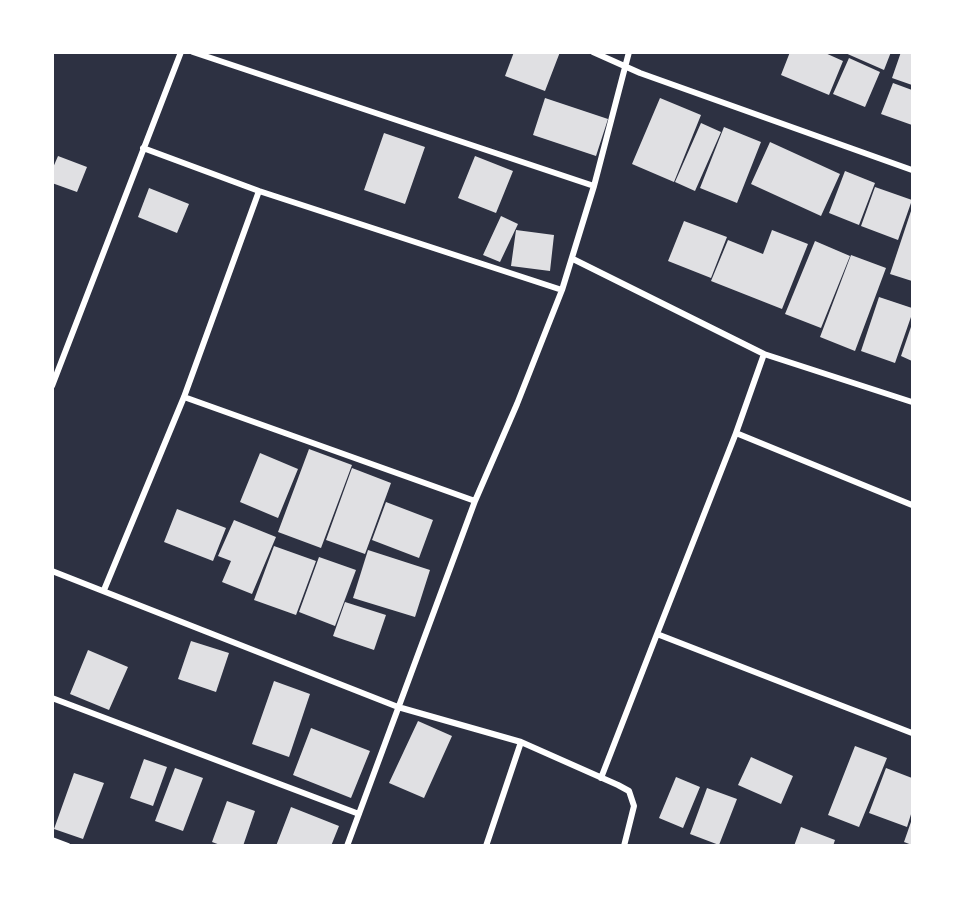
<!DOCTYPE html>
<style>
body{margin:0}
#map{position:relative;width:965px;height:898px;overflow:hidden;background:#2d3142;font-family:"Titillium Web",sans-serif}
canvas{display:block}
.frame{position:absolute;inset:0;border:54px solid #fff;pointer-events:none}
</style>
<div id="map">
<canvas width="965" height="898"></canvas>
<div class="frame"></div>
</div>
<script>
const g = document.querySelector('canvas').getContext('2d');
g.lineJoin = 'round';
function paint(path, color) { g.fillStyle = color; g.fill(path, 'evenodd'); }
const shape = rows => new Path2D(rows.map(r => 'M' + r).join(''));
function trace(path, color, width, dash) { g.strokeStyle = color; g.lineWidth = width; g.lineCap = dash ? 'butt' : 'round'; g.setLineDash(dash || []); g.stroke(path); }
const building = shape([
 [514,52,560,52,545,91,505,76],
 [790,52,823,52,843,61,829,95,781,75],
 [843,52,891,52,884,70],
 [901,52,912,52,912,85,892,78],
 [849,58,880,72,865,107,833,94],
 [893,83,912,90,912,125,881,114],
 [545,98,608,119,596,156,533,135],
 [660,98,701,115,674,182,632,164],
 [701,123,721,132,695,191,675,182],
 [724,127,761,142,737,203,700,188],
 [384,133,425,147,405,204,364,190],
 [770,142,840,174,821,216,751,184],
 [58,156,87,167,77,192,52,183,52,170],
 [475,156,513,171,496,213,458,198],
 [845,171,875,183,859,225,829,213],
 [875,187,912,200,898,240,861,226],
 [149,188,189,204,177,233,138,217],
 [912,208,912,281,890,274],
 [501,216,518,224,500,262,483,255],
 [684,221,727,237,711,278,668,261],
 [516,230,554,235,550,271,511,266],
 [772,230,808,244,782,309,711,281,728,240,763,254],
 [815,241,850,256,821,328,785,314],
 [851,255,886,268,855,351,820,337],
 [879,297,912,308,912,314,895,363,861,351],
 [912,324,912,361,901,356],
 [309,449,352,465,321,548,278,532],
 [260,453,298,469,278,518,240,502],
 [352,468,391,483,365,554,326,540],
 [386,502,433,520,419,558,372,540],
 [177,509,226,528,213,561,164,542],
 [234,520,276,537,252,594,222,582,231,561,218,556],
 [274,546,316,561,296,615,254,600],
 [368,550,430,570,415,617,353,598],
 [319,557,356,570,335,626,299,612],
 [345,602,386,615,374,650,333,636],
 [191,641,229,653,216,692,178,679],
 [88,650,128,667,109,710,70,694],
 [274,681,310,694,289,757,252,744],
 [418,721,452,736,424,798,389,783],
 [311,728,370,751,351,798,293,775],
 [855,746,887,758,859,827,828,815],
 [751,757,793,776,781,804,738,785],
 [144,759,167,767,153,806,130,798],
 [175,768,203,778,183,831,155,821],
 [886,768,912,778,912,811,907,827,869,813],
 [74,773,104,783,83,839,54,829],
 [676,777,700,787,683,828,659,818],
 [707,788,737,799,719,845,690,834],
 [227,801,255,811,243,846,223,846,212,842],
 [291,807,339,826,331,846,276,846],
 [912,819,912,845,904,842],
 [801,827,835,840,833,846,794,846]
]);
const minor = shape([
 [193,52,594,186],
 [593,52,640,73,912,170],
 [143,148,259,191,562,290],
 [573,259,764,354],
 [52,386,181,52],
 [184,397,475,501],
 [912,402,764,354,736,433,657,634,912,733],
 [736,433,912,505],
 [52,571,398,707,521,742,618,785,629,791,634,806,624,846],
 [104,590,184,397,259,191],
 [52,698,359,814],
 [601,778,657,634],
 [52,840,68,846],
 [347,846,475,501,517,404,562,290,594,186,629,52],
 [486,846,521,742]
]);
paint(building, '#e0e0e3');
trace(minor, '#fff', 6);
</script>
